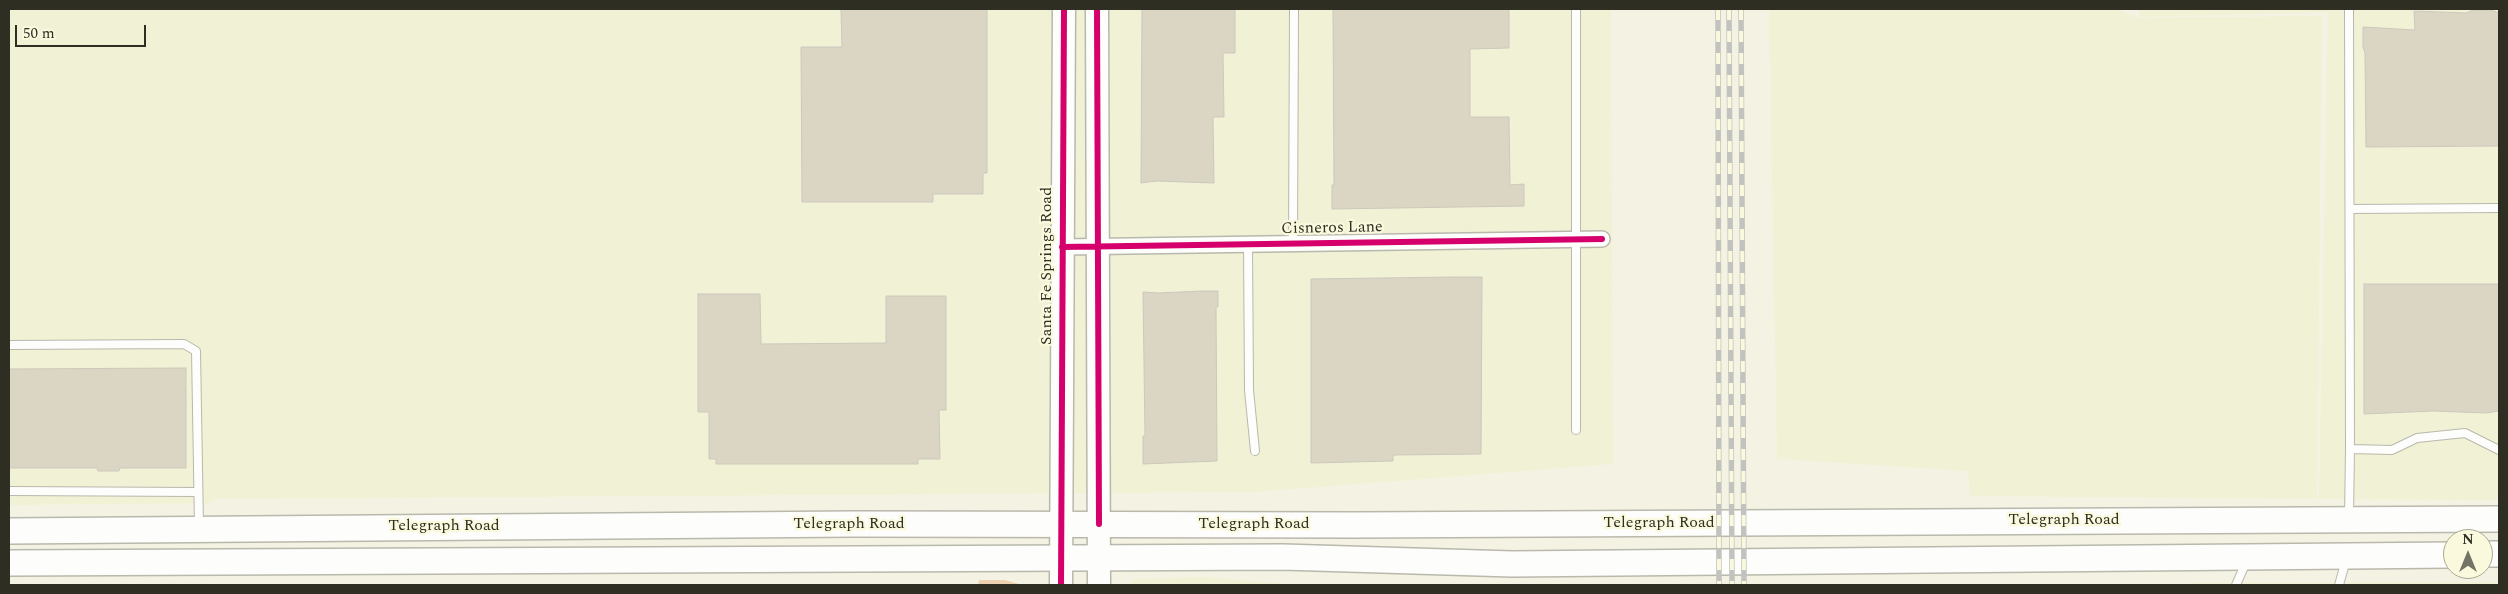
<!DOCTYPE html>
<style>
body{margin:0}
#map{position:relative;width:2508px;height:594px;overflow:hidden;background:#f4f3e3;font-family:Spectral,serif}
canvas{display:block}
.frame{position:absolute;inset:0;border:10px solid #2e2e23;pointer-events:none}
.north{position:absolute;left:2443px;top:529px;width:50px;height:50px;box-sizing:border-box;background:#faf9dd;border:1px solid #a8a893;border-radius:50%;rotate:0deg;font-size:14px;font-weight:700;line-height:20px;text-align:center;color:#2e2e23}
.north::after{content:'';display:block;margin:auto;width:18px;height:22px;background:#737366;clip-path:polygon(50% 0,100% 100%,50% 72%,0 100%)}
.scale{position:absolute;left:15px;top:25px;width:131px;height:22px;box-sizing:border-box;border:2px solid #2e2e23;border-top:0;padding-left:6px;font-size:15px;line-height:18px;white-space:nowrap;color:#2e2e23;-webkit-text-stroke:4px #faf9dd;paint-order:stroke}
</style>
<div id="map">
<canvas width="2508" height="594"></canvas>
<div class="frame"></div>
<div class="north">N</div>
<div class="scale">50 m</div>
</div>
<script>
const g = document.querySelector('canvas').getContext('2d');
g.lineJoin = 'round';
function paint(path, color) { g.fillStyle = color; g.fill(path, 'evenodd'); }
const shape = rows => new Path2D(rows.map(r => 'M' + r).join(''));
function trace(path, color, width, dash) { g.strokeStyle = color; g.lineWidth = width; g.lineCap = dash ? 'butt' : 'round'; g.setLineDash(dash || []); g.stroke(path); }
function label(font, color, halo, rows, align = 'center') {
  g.font = font + ' Spectral,serif'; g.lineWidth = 4.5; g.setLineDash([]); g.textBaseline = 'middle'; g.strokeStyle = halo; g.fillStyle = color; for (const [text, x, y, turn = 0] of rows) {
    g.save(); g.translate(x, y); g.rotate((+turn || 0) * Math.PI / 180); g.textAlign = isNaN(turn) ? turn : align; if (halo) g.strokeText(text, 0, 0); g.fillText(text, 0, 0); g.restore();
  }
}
const built = shape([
 [9,9,1611,9,1613,464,1257,492,214,499,213,503,9,505],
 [1769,9,2117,9,2137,18,2322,16,2317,499,1970,496,1968,471,1777,459],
 [2139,9,2499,9,2499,500,2319,499,2328,12,2139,17],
 [1202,577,1302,585,1129,585,1135,579],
 [2499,582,2499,585,2168,585,2195,583]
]);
const green = shape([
 [979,580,1005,580,1023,585,978,585]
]);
const building = shape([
 [841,9,987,9,987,173,983,173,983,194,933,194,933,202,802,202,801,47,842,47,841,9],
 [1142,9,1235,9,1235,53,1223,53,1224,117,1213,117,1214,183,1156,181,1141,183,1142,9],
 [1333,9,1509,9,1509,48,1470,49,1470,117,1509,117,1510,185,1524,184,1524,206,1332,209,1332,185,1334,185,1333,9],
 [2472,10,2491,10,2499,13,2499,146,2366,147,2365,53,2363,47,2363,27,2415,30,2414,11,2467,13,2472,10],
 [1454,277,1482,277,1481,454,1393,455,1393,461,1311,463,1311,279,1454,277],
 [2364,284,2499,284,2499,411,2486,413,2433,411,2364,414,2364,284],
 [1203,291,1218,291,1218,307,1216,307,1217,461,1143,464,1143,436,1145,436,1143,292,1158,293,1203,291],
 [698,294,760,294,761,344,886,343,886,296,946,296,946,410,939,410,940,459,918,459,918,464,716,464,716,459,709,459,709,412,698,412,698,294],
 [186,368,186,468,120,468,119,471,98,471,97,468,9,468,9,369,186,368]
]);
const lane = shape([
 [2349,9,2350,449,2392,450,2417,438,2465,433,2499,450],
 [2350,209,2499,208],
 [1248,244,1249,390,1255,451],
 [1293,244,1294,9],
 [9,345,184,344,196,351,199,526],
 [1576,430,1576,9],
 [9,491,198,492],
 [2349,517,2350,449],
 [2236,585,2247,560],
 [2339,585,2346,560]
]);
const street = shape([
 [1062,247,1602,239]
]);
const secondary = shape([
 [1097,9,1099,585],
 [1061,585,1064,9]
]);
const primary = shape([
 [9,531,853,524,1355,525,2499,519],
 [2483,554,2499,554],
 [9,563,1283,557,1512,564,2453,555]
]);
const rail = shape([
 [1718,9,1719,585],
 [1729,9,1732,585],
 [1741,9,1744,585]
]);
const cycleway = shape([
 [1097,9,1099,524],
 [1062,247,1602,239],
 [1061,585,1064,9]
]);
const streetNames = [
 ["Cisneros Lane",1332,229,-1],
 ["Santa Fe Springs Road",1048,266,-90],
 ["Telegraph Road",2064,521],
 ["Telegraph Road",1659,524],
 ["Telegraph Road",849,525],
 ["Telegraph Road",1254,525],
 ["Telegraph Road",444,527]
];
paint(built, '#f1f1d6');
paint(green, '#eed3b3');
paint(building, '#dbd5c3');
trace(building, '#ccc9bd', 1);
trace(lane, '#b9b8ac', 10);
trace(street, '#b9b8ac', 18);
trace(secondary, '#b9b8ac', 25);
trace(primary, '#b9b8ac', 28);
trace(lane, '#fdfdfb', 8);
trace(street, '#fdfdfb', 15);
trace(secondary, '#fdfdfb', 22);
trace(primary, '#fdfdfb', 25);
trace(rail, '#c2c2be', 5.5);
trace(rail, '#faf9dd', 4, [11]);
trace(cycleway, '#d6006c', 6);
label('16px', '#2e2e23', '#faf9dd', streetNames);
</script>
